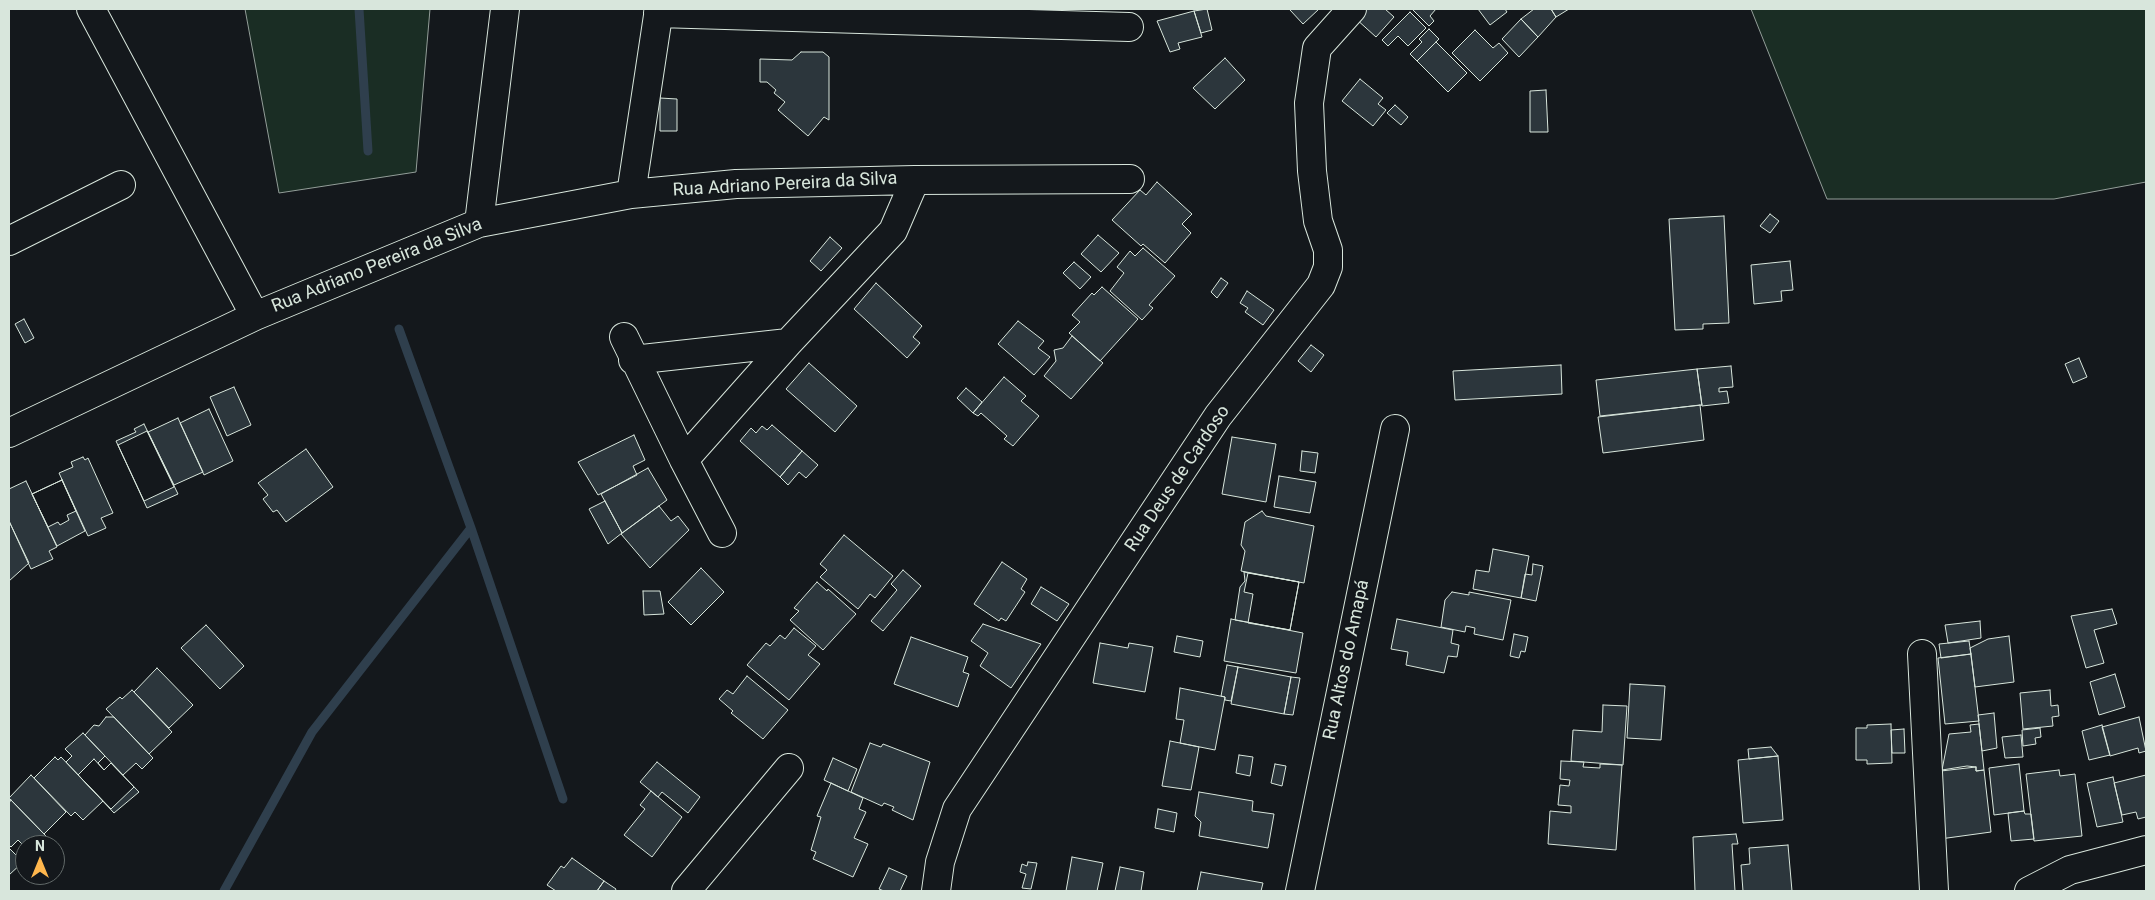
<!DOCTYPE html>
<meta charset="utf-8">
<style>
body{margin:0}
#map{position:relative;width:2155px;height:900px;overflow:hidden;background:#14181c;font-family:Roboto,sans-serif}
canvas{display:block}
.frame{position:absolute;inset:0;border:10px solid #d8e6dc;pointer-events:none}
.north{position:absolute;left:15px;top:835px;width:50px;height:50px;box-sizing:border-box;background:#14181c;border:1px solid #626a69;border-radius:50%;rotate:0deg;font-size:14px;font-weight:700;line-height:20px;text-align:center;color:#d8e6dc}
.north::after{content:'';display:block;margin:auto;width:18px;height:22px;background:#ffb74d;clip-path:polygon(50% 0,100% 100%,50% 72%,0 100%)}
</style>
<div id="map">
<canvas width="2155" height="900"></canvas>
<div class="frame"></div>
<div class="north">N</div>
</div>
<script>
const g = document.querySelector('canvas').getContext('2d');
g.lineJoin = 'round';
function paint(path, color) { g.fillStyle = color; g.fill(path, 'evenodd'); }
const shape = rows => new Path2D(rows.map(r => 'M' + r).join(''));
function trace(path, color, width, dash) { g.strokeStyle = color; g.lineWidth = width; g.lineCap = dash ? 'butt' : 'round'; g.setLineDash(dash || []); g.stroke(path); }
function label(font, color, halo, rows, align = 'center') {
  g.font = font + ' Roboto,sans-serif'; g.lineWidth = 4; g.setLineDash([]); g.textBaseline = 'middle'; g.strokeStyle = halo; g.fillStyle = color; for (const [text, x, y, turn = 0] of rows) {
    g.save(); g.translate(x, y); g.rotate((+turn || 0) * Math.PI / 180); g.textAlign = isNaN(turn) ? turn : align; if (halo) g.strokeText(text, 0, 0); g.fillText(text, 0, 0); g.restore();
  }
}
const green = shape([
 [245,9,430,9,416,172,279,193,245,9],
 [1751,9,2146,9,2146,182,2054,199,1827,199,1751,9]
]);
const stream = shape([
 [359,9,368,151],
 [399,329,471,528,563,799],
 [224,891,312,732,471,528]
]);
const building = shape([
 [1207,9,1212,30,1201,33,1194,11,1207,9],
 [1291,9,1319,9,1303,24,1290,10,1291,9],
 [1363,9,1385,9,1394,17,1376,37,1355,18,1363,9],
 [1412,9,1436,9,1430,16,1434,21,1429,26,1412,9],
 [1478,9,1505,9,1507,12,1490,25,1478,9],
 [1534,9,1551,9,1556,17,1538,37,1521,19,1534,9],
 [1551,9,1569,9,1556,17,1551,9],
 [1194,11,1202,37,1178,43,1180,49,1170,52,1157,21,1194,11],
 [1410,12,1426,28,1408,46,1398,36,1388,46,1382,40,1410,12],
 [1521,19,1538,37,1519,57,1502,39,1521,19],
 [1429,29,1439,39,1417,61,1410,54,1422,42,1419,39,1429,29],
 [1475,30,1493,48,1499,43,1508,53,1480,81,1452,53,1475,30],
 [1436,42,1467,73,1448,92,1417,61,1436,42],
 [801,52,823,52,829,57,829,120,824,117,808,136,778,110,785,102,774,93,776,90,767,82,760,82,760,59,792,60,801,52],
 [1225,58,1245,80,1215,109,1193,88,1225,58],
 [1360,79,1383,98,1378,104,1386,110,1373,126,1342,101,1360,79],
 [1546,90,1548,132,1530,132,1530,91,1546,90],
 [660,98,677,99,677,131,660,131,660,98],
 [1395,105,1408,117,1401,125,1387,113,1395,105],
 [1157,182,1192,214,1182,224,1191,233,1165,263,1143,244,1141,246,1112,220,1140,190,1146,195,1157,182],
 [1770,214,1779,221,1770,233,1760,226,1770,214],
 [1724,216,1729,323,1703,324,1703,329,1675,330,1669,219,1724,216],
 [1098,235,1119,253,1101,272,1081,254,1098,235],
 [830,237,842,248,821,271,810,261,830,237],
 [1143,248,1175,276,1149,305,1153,308,1142,320,1110,291,1124,273,1117,267,1130,251,1135,256,1143,248],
 [1790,261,1793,290,1781,291,1782,301,1754,304,1751,265,1790,261],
 [1074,262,1091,277,1080,289,1063,273,1074,262],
 [1221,278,1228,283,1217,298,1211,292,1221,278],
 [876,283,922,326,913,337,920,343,907,358,854,309,876,283],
 [1102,287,1138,319,1100,361,1069,333,1080,322,1072,315,1092,293,1094,295,1102,287],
 [1247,291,1274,310,1263,325,1245,312,1248,308,1240,303,1247,291],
 [24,319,34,338,25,343,15,324,24,319],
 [1018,321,1044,341,1038,348,1050,357,1034,375,998,344,1018,321],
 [1072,336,1103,363,1071,399,1044,376,1056,361,1054,350,1063,348,1072,336],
 [1311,345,1324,355,1311,372,1298,361,1311,345],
 [2079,358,2087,377,2073,383,2065,364,2079,358],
 [809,363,857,406,835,432,786,389,809,363],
 [1561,365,1562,394,1455,400,1453,371,1561,365],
 [1731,366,1733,387,1719,388,1719,392,1727,391,1729,403,1702,406,1697,369,1731,366],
 [1697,369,1702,405,1600,416,1596,380,1697,369],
 [1004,377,1026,396,1021,401,1039,416,1013,446,1004,439,1007,436,981,413,978,416,973,413,1004,377],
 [234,387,251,425,227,436,210,397,234,387],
 [966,388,982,402,973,413,957,398,966,388],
 [1700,405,1704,440,1603,453,1598,417,1700,405],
 [209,409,233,461,204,475,180,423,209,409],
 [178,418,203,472,174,485,148,432,178,418],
 [144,424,178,494,147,508,116,441,136,432,134,429,144,424],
 [772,425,802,451,780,477,740,441,751,428,756,433,762,426,767,430,772,425],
 [147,431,174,487,144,501,118,445,147,431],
 [634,435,645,460,633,466,637,475,598,495,578,462,634,435],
 [1232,437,1276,444,1266,502,1222,494,1232,437],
 [306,449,333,487,286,522,277,510,273,512,263,499,268,495,258,483,306,449],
 [802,451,818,465,806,478,799,472,788,485,780,477,802,451],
 [1302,451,1318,453,1315,473,1300,471,1302,451],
 [83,457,85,460,88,458,113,513,101,518,106,528,88,536,59,473,73,467,71,462,83,457],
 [648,468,667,500,622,533,601,494,648,468],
 [1279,476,1316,482,1310,513,1274,507,1279,476],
 [62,480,76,511,67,515,69,520,60,525,58,522,48,527,32,494,62,480],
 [62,480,85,531,57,546,32,494,62,480],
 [26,481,57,547,49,551,53,559,31,569,9,521,9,489,26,481],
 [605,501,622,533,608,544,589,509,605,501],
 [659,506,671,521,678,516,689,530,650,568,621,534,659,506],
 [1262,511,1266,516,1314,526,1304,583,1241,571,1245,551,1241,545,1245,522,1262,511],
 [9,521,29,563,9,581,9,521],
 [844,535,893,576,875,598,870,594,858,609,820,577,827,570,820,564,844,535],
 [1493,549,1529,556,1521,598,1473,589,1476,570,1489,572,1493,549],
 [1002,562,1027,579,1021,589,1025,592,1006,621,1001,618,999,621,974,604,1002,562],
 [1533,564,1543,566,1536,601,1521,598,1525,574,1532,575,1533,564],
 [701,568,724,592,691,625,668,602,701,568],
 [903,570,921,586,883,631,871,621,897,590,891,584,903,570],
 [1244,572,1299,582,1290,630,1235,620,1240,587,1245,581,1244,572],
 [1248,573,1299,582,1290,630,1248,623,1253,594,1244,592,1248,573],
 [817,582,827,591,828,589,856,614,823,650,790,620,799,611,794,608,817,582],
 [1041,587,1069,604,1057,621,1031,604,1041,587],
 [643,591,660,591,664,614,644,615,643,591],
 [1452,592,1469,595,1469,592,1511,600,1503,640,1474,634,1475,628,1466,626,1465,632,1441,627,1445,600,1452,592],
 [2112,609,2117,624,2094,630,2104,663,2086,668,2071,616,2112,609],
 [1231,619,1303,633,1296,673,1224,661,1231,619],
 [1397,619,1453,630,1451,643,1459,645,1457,657,1448,656,1444,673,1406,665,1408,652,1391,649,1397,619],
 [1980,621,1981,638,1948,643,1945,625,1980,621],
 [983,624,1041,644,1011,688,980,666,988,653,971,641,983,624],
 [206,625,244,666,220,689,181,648,206,625],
 [794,628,816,646,808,655,820,664,789,700,747,665,766,643,770,646,780,635,785,639,794,628],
 [1514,634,1528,637,1525,652,1521,651,1519,658,1510,656,1514,634],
 [1177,636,1203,641,1200,657,1174,652,1177,636],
 [2009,636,2014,682,1975,687,1970,648,1988,639,2009,636],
 [911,637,968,657,963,672,969,674,958,707,894,684,911,637],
 [1969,641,1971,654,1941,658,1939,644,1969,641],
 [1100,643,1128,648,1129,643,1153,647,1145,692,1093,683,1100,643],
 [1971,654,1979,721,1945,724,1938,658,1971,654],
 [1227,665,1238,667,1231,701,1225,700,1225,697,1221,696,1227,665],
 [1238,667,1291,677,1284,714,1231,704,1238,667],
 [157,668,193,705,169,728,134,692,157,668],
 [2115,674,2125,707,2099,715,2090,682,2115,674],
 [747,676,788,710,763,739,731,713,733,711,719,699,727,690,733,694,747,676],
 [1291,677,1300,678,1293,715,1284,714,1291,677],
 [1630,684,1665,686,1661,740,1627,738,1630,684],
 [1180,688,1225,697,1215,750,1180,743,1184,720,1176,719,1180,688],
 [132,690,172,732,149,754,106,709,120,697,122,699,132,690],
 [2050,690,2051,706,2058,705,2059,716,2052,717,2053,726,2023,729,2020,693,2050,690],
 [1603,705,1627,706,1623,765,1571,761,1573,730,1602,732,1603,705],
 [1994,713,1997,748,1982,751,1978,715,1994,713],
 [106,717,114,717,153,758,142,769,136,763,123,775,85,735,94,725,99,726,106,717],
 [2139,717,2146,751,2139,753,2138,748,2110,756,2102,727,2139,717],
 [1891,724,1892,763,1867,764,1867,760,1856,760,1856,728,1867,728,1867,725,1891,724],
 [1979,724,1984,770,1976,771,1976,767,1967,766,1942,770,1949,734,1971,732,1970,725,1979,724],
 [2102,725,2110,755,2089,760,2082,731,2102,725],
 [2040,728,2041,737,2035,738,2036,744,2023,746,2022,730,2040,728],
 [1904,729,1905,753,1892,753,1891,730,1904,729],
 [83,733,105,756,98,763,104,770,111,763,139,792,114,813,66,762,72,756,65,749,83,733],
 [2021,735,2023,757,2005,758,2002,737,2021,735],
 [1170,741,1199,747,1191,790,1162,786,1170,741],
 [870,743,881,747,883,744,930,762,913,820,892,810,894,807,884,803,882,806,851,792,870,743],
 [1771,747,1778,756,1749,759,1748,749,1771,747],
 [1239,755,1253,757,1250,776,1236,773,1239,755],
 [1778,756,1783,820,1743,823,1738,760,1778,756],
 [55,757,58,760,61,757,103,801,83,820,75,812,71,816,34,778,55,757],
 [833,758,857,769,848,791,824,780,833,758],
 [94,759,104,770,111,763,134,787,111,809,78,775,94,759],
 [1561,761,1584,762,1583,767,1600,768,1600,764,1622,765,1616,850,1548,844,1550,811,1571,813,1571,806,1558,805,1560,785,1569,786,1570,780,1560,779,1561,761],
 [657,762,700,797,688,813,662,792,658,797,640,782,657,762],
 [1275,764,1286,766,1282,786,1271,783,1275,764],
 [2019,764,2024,811,1994,815,1989,768,2019,764],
 [1976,767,1976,771,1984,770,1991,832,1940,839,1932,772,1976,767],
 [2059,770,2060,776,2075,774,2082,836,2034,841,2026,774,2059,770],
 [31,775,66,812,44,834,9,798,31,775],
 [2146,775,2146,817,2138,819,2136,812,2122,815,2114,783,2146,775],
 [2113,777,2123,822,2097,827,2087,783,2113,777],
 [831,783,863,798,859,809,866,812,854,838,868,844,853,877,813,859,816,852,811,850,821,817,817,816,831,783],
 [651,791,682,817,652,857,624,835,645,809,640,805,651,791],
 [1199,792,1253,801,1252,811,1274,814,1268,848,1199,836,1201,822,1195,816,1199,792],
 [11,800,44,834,55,845,25,845,25,861,18,854,25,847,18,840,11,847,9,845,9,803,11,800],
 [1158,809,1177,813,1174,832,1155,828,1158,809],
 [2024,811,2025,814,2031,814,2034,839,2011,841,2008,813,2024,811],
 [1736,834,1738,844,1732,844,1735,891,1695,891,1693,837,1736,834],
 [1788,845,1792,891,1743,891,1741,865,1750,864,1749,848,1788,845],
 [9,848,23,862,9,875,9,848],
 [1072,857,1103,863,1097,891,1066,891,1072,857],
 [572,858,604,881,597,891,556,891,547,885,561,866,564,868,572,858],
 [1028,862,1037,863,1031,889,1022,888,1026,874,1020,872,1022,864,1027,866,1028,862],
 [1120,867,1144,872,1141,891,1115,891,1120,867],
 [889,868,907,876,900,891,884,891,879,889,889,868],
 [1201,872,1263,883,1261,891,1197,891,1201,872],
 [604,881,616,889,615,891,597,891,604,881]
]);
const minor = shape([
 [91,9,255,316],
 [658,13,1129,27],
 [631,194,659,9],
 [479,223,505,9],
 [9,241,121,185],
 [624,337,684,460,722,533],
 [633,360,788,343],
 [9,433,255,316,479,223,631,194,736,184,915,180,1130,179],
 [684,460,788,343,893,231,915,180],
 [1922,654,1934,891],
 [686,891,789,768],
 [936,891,940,862,957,809,1218,416,1321,285,1328,267,1328,250,1318,221,1312,171,1309,103,1317,48,1352,9],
 [1300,891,1395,429],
 [2029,891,2070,870,2146,850]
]);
const streetNames = [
 ["Rua Adriano Pereira da Silva",785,185,-3],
 ["Rua Adriano Pereira da Silva",377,266,-22],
 ["Rua Deus de Cardoso",1178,479,-56],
 ["Rua Altos do Amapá",1347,660,-78]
];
paint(green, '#1a2d24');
trace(green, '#939e99', 1);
trace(stream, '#2f3f4d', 9);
paint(building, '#2c363c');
trace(building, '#d8e6dc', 1);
trace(minor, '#d8e6dc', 30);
trace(minor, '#14181c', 28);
label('18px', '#d8e6dc', '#14181c', streetNames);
</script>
